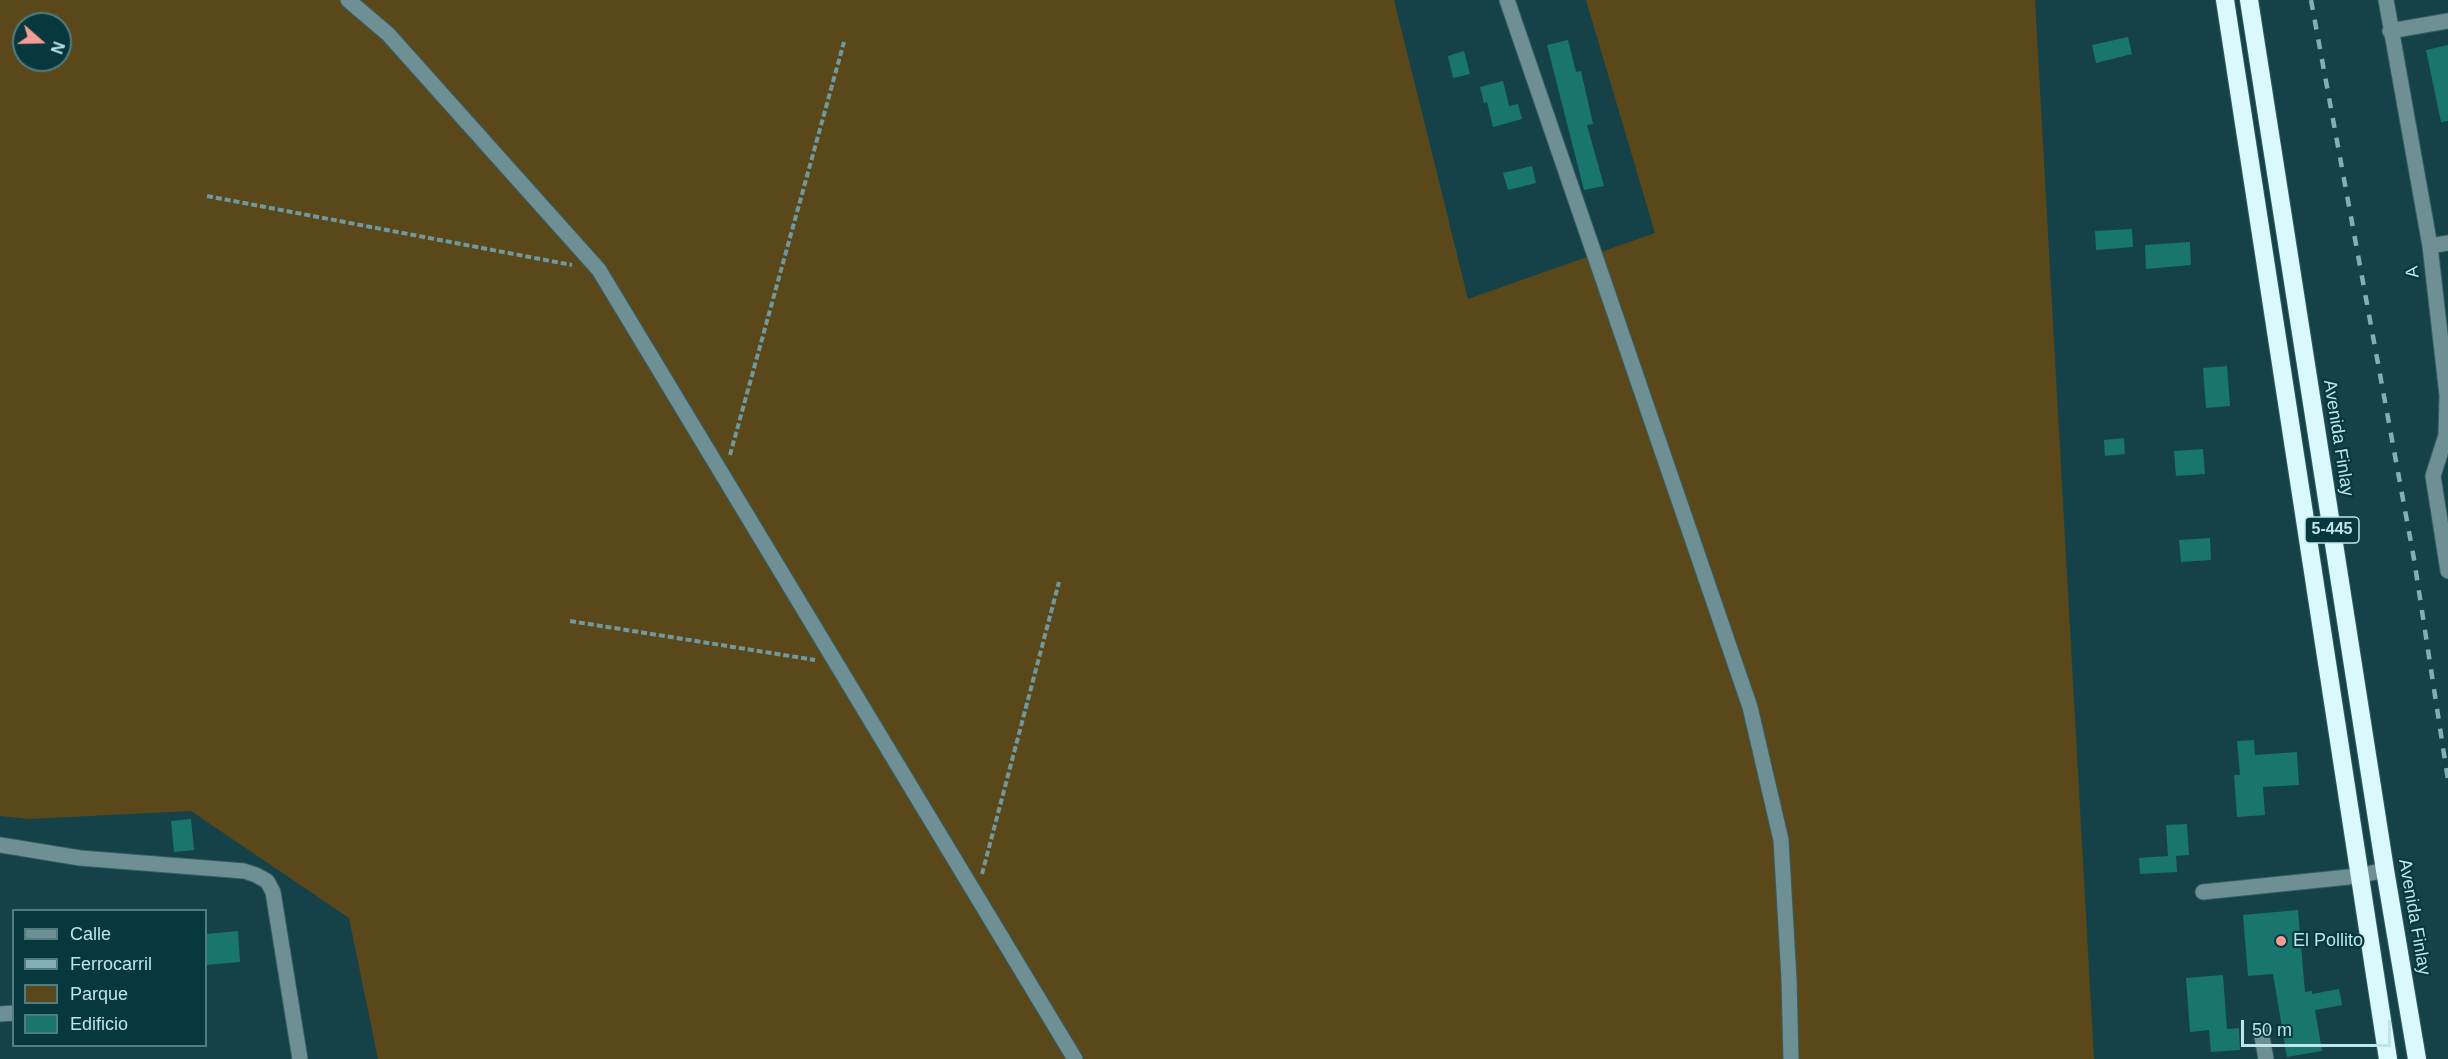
<!DOCTYPE html>
<style>
body{margin:0}
#map{position:relative;width:2448px;height:1059px;overflow:hidden;background:#144248;font-family:Arial,sans-serif}
canvas{display:block}
.legend{position:absolute;left:12px;top:909px;width:195px;height:138px;box-sizing:border-box;background:#06383d;border:2px solid #507d82;margin:0;padding:8px 10px;list-style:none;font-size:18px;color:#bee5ea}
.legend li{display:flex;align-items:center;gap:12px;height:30px}
.legend b{width:30px;border:2px solid #507d82}
.north{position:absolute;left:12px;top:12px;width:60px;height:60px;box-sizing:border-box;background:#06383d;border:2px solid #507d82;border-radius:50%;rotate:110deg;font-size:16px;font-weight:700;line-height:24px;text-align:center;color:#bee5ea}
.north::after{content:'';display:block;margin:auto;width:21px;height:27px;background:#f59c93;clip-path:polygon(50% 0,100% 100%,50% 72%,0 100%)}
.scale{position:absolute;left:2241px;top:1020px;width:150px;height:27px;box-sizing:border-box;border:3px solid #bee5ea;border-top:0;padding-left:8px;font-size:18px;line-height:21px;white-space:nowrap;color:#bee5ea;-webkit-text-stroke:4px #06383d;paint-order:stroke}
</style>
<div id="map">
<canvas width="2448" height="1059"></canvas>
<ul class="legend">
<li><b style="height:8px;background:#6e8f93"></b>Calle</li>
<li><b style="height:8px;background:#85aeb4"></b>Ferrocarril</li>
<li><b style="height:16px;background:#5b481a"></b>Parque</li>
<li><b style="height:16px;background:#19766e"></b>Edificio</li>
</ul>
<div class="north">N</div>
<div class="scale">50 m</div>
</div>
<script>
const g = document.querySelector('canvas').getContext('2d');
g.lineJoin = 'round';
function paint(path, color) { g.fillStyle = color; g.fill(path, 'evenodd'); }
const shape = rows => new Path2D(rows.map(r => 'M' + r).join(''));
function trace(path, color, width, dash) { g.strokeStyle = color; g.lineWidth = width; g.lineCap = dash ? 'butt' : 'round'; g.setLineDash(dash || []); g.stroke(path); }
function label(font, color, halo, rows, align = 'center') {
  g.font = font + ' Arial,sans-serif'; g.lineWidth = 4.5; g.setLineDash([]); g.textBaseline = 'middle'; g.strokeStyle = halo; g.fillStyle = color; for (const [text, x, y, turn = 0] of rows) {
    g.save(); g.translate(x, y); g.rotate((+turn || 0) * Math.PI / 180); g.textAlign = isNaN(turn) ? turn : align; if (halo) g.strokeText(text, 0, 0); g.fillText(text, 0, 0); g.restore();
  }
}
const green = shape([
 [0,0,1394,0,1468,299,1655,233,1586,0,2035,0,2094,1059,378,1059,349,918,191,811,29,819,0,816],
 [24,24,60,24,60,60,24,60]
]);
const building = shape([
 [2128,37,2132,54,2096,63,2092,45],
 [1568,40,1576,72,1581,71,1593,124,1587,125,1604,186,1584,190,1547,45],
 [2448,45,2448,121,2441,122,2426,50],
 [1464,51,1470,74,1453,78,1448,56],
 [1503,81,1509,106,1518,104,1522,119,1493,127,1487,102,1484,103,1480,87],
 [1532,166,1536,183,1508,190,1503,173],
 [2132,229,2133,247,2096,250,2095,231],
 [2190,242,2191,265,2146,269,2145,245],
 [2227,366,2230,406,2206,408,2203,368],
 [2124,438,2125,454,2105,456,2104,440],
 [2203,449,2205,474,2176,476,2174,451],
 [2210,538,2211,560,2181,562,2179,540],
 [2254,740,2255,755,2297,752,2299,785,2263,787,2265,815,2237,817,2234,775,2240,775,2237,741],
 [191,819,194,850,174,852,171,821],
 [2187,824,2189,855,2176,856,2177,872,2140,874,2139,858,2168,856,2166,825],
 [2298,910,2305,992,2312,991,2312,994,2339,989,2342,1005,2315,1010,2322,1051,2287,1057,2273,974,2248,976,2243,915],
 [238,931,240,962,206,965,206,934],
 [2223,975,2227,1029,2239,1028,2240,1050,2211,1052,2209,1030,2190,1032,2186,978]
]);
const path = shape([
 [207,196,572,265],
 [730,455,844,42],
 [570,621,815,660],
 [982,874,1059,582]
]);
const minor = shape([
 [348,0,388,34,599,270,1075,1059],
 [1507,0,1750,707,1781,840,1789,979,1791,1059],
 [2386,0,2430,246,2447,395,2446,435,2433,476,2448,571],
 [2390,31,2448,21],
 [2430,246,2448,243],
 [0,845,80,858,244,871,256,875,267,881,273,892,300,1059],
 [2203,892,2358,876,2385,870],
 [0,1014,14,1013],
 [2261,1031,2266,1059]
]);
const highway = shape([
 [2225,0,2388,1059],
 [2249,0,2385,870,2417,1059]
]);
const rail = shape([
 [2311,0,2414,559,2448,780]
]);
const markers = [
 [2281,941,6,"#f59c93"]
];
const shields = [
 [2332,530,54]
];
const shieldNames = [
 ["5-445",2332,530]
];
const streetNames = [
 ["A",2413,272,-97],
 ["Avenida Finlay",2338,438,81],
 ["Avenida Finlay",2414,917,80]
];
const poiNames = [
 ["El Pollito",2293,941]
];
paint(green, '#5b481a');
paint(building, '#19766e');
trace(minor, '#335f65', 17);
trace(highway, '#335f65', 20);
trace(path, '#6f999e', 4, [6, 3]);
trace(minor, '#6e8f93', 15);
trace(highway, '#daf9fd', 18);
trace(rail, '#85aeb4', 4.5, [10, 10]);
for (const [x, y, r, color] of markers) { const dot = new Path2D(); dot.arc(x, y, r, 0, 2 * Math.PI); g.fillStyle = color; g.fill(dot); trace(dot, '#06383d', 2); }
for (const [x, y, w] of shields) { const box = new Path2D(); box.roundRect(x - w / 2, y - 13, w, 26, 4.5); g.fillStyle = '#06383d'; g.fill(box); trace(box, '#bee5ea', 1.5); }
label('bold 16px', '#bee5ea', null, shieldNames);
label('18px', '#bee5ea', '#06383d', streetNames);
label('18px', '#bee5ea', '#06383d', poiNames, 'left');
</script>
